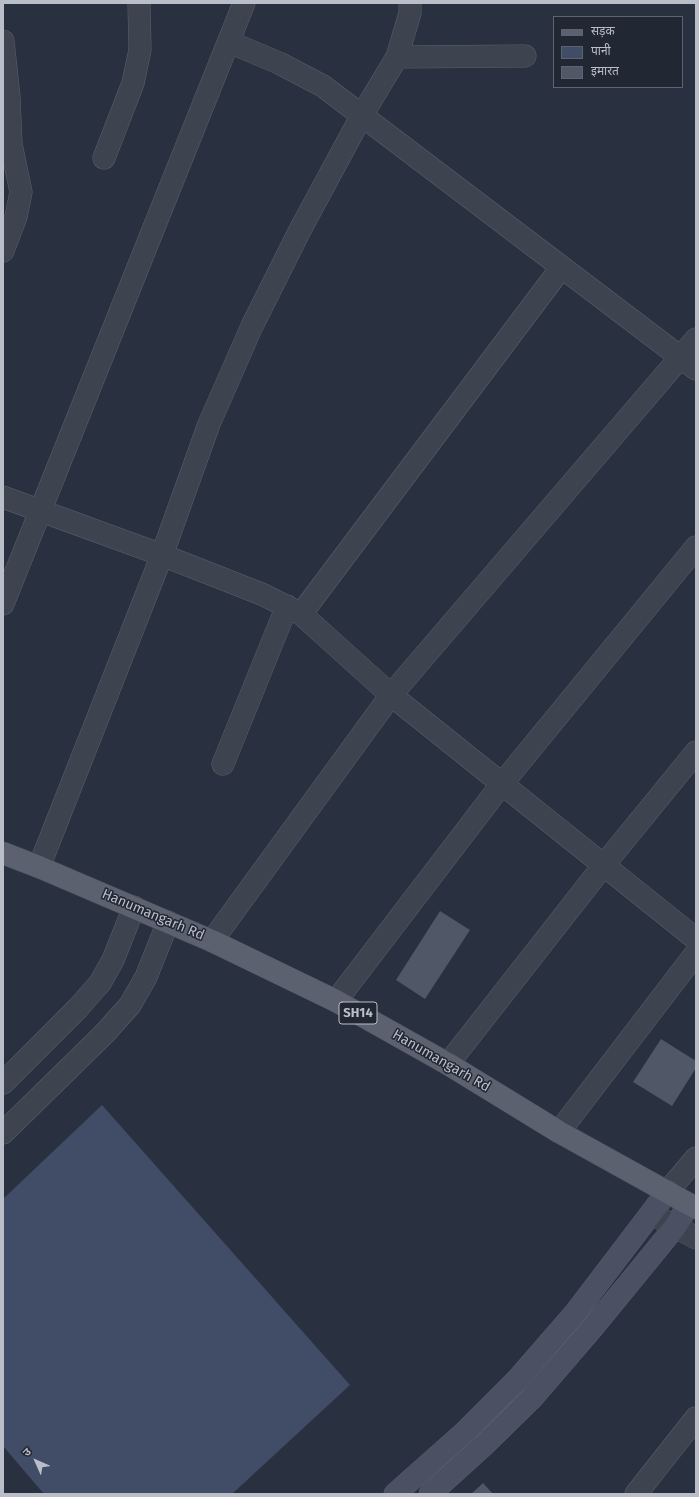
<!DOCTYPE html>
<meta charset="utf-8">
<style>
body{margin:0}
#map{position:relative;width:699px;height:1497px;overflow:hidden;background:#29303f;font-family:"Fira Sans","Noto Sans Devanagari",sans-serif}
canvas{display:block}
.frame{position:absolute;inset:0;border:4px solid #babec9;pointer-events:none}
.legend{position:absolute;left:553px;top:16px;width:130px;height:72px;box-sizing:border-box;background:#222734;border:1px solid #5f6370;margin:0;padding:5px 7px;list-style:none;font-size:12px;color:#babec9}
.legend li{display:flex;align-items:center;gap:8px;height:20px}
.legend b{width:20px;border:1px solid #5f6370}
.north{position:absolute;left:16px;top:1441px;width:40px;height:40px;-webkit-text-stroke:3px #222734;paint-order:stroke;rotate:315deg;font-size:11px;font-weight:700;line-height:16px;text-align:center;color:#babec9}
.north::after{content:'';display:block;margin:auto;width:14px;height:18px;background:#babec9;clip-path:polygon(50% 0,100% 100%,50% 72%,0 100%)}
</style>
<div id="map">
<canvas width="699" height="1497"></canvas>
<div class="frame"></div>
<ul class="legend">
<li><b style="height:5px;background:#5b616f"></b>सड़क</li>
<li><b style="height:11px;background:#414c66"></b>पानी</li>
<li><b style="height:11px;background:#505767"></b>इमारत</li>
</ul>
<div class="north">उ</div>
</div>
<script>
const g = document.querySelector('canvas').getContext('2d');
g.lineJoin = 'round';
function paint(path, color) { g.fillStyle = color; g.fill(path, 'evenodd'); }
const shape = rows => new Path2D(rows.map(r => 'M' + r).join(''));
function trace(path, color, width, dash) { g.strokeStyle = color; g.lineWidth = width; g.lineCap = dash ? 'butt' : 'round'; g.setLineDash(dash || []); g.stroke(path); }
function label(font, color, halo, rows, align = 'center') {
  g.font = font + ' "Fira Sans",sans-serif'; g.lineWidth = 3; g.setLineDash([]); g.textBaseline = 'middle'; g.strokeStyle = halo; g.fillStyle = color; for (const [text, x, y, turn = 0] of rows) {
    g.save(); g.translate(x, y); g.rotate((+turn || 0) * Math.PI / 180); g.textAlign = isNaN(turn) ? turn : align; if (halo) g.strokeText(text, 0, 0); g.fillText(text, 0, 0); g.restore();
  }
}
const water = shape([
 [102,1105,350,1385,232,1494,44,1494,3,1446,3,1199]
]);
const building = shape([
 [440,911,470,930,425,999,396,980],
 [661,1039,696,1061,696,1068,672,1106,633,1082],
 [483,1483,493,1494,471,1494]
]);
const minor = shape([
 [3,41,9,97,11,144,21,192,16,217,3,251],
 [229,42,279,63,323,86,696,369],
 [397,57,525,56],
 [104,158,133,83,140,50,139,3],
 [3,497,162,555,264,595,301,614,391,695,696,939],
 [3,604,244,3],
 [301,614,561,268],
 [223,764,287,606],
 [39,867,162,555,209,424,252,326,300,230,362,115,397,57,410,13,410,3],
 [212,941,391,695,696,339],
 [336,1001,501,785,696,547],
 [448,1064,603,866,696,752],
 [3,1083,78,1008,100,983,113,960,134,907],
 [559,1132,696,953],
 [3,1133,105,1033,130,1005,146,977,168,922],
 [668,1191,696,1158],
 [652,1214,696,1238],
 [636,1494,696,1418]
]);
const secondary = shape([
 [395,1494,467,1430,516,1381,576,1312,668,1191],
 [430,1494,483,1446,533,1397,594,1326,675,1227,689,1204]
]);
const primary = shape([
 [3,853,39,867,212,941,336,1001,448,1064,559,1132,696,1208]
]);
const shields = [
 [358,1013,38]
];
const shieldNames = [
 ["SH14",358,1013]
];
const streetNames = [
 ["Hanumangarh Rd",153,915,23],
 ["Hanumangarh Rd",441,1061,30]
];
paint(water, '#414c66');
paint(building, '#505767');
trace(minor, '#5b606c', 23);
trace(secondary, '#5b606c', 23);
trace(primary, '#474b58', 23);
trace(minor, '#3d434f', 22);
trace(secondary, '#4b5162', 22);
trace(primary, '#5b616f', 22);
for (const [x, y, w] of shields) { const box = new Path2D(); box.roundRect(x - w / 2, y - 11, w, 22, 3); g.fillStyle = '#222734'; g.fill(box); trace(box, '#babec9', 1); }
label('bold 13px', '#babec9', null, shieldNames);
label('14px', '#babec9', '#222734', streetNames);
</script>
